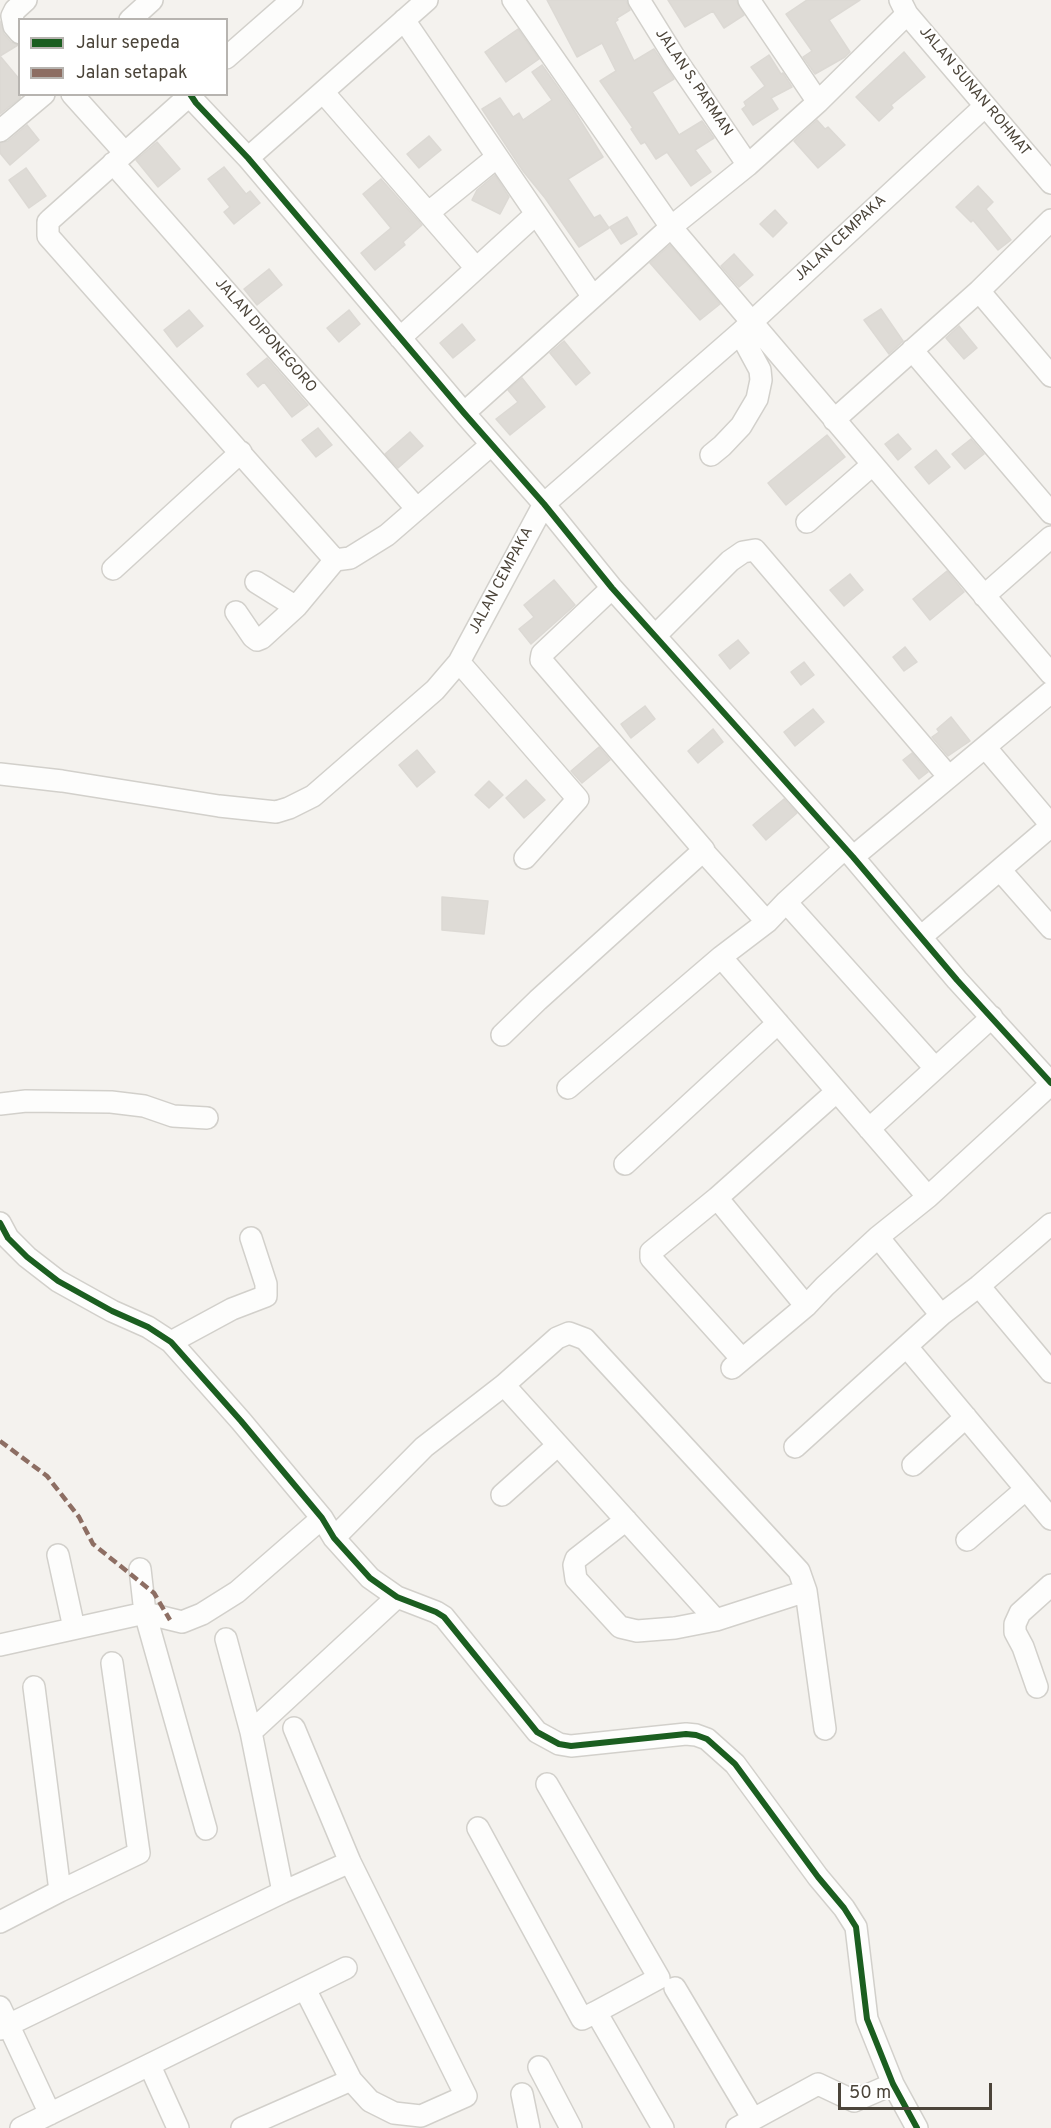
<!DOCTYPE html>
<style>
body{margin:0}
#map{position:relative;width:1051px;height:2128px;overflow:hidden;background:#f4f2ee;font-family:Overpass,sans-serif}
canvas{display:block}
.legend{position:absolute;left:18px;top:18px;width:210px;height:78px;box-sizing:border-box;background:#fff;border:2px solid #b7b4b0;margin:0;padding:8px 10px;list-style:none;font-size:18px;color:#4b4439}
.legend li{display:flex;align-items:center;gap:12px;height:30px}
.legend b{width:30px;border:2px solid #b7b4b0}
.scale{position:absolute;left:838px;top:2083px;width:154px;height:27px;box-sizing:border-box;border:3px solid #4b4439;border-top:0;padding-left:8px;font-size:18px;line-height:21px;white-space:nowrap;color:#4b4439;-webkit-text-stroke:4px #fff;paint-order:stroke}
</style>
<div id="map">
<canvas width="1051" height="2128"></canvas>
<ul class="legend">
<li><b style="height:8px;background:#1b5e20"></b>Jalur sepeda</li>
<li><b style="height:8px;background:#8d6e63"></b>Jalan setapak</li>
</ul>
<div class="scale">50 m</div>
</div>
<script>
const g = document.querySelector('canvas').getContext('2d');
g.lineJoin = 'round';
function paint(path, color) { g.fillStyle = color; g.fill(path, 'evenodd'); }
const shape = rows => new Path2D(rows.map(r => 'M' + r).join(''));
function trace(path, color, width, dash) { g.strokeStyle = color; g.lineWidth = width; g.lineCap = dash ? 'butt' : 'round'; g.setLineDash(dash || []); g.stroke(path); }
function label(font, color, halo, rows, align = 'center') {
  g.font = font + ' Overpass,sans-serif'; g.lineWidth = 4.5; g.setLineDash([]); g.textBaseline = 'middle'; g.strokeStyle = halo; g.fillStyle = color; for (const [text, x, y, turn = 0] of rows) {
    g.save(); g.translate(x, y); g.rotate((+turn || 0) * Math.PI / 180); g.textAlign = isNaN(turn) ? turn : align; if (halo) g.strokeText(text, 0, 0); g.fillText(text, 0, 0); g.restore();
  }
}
const building = shape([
 [547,0,626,0,630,10,617,18,618,20,615,22,634,61,654,49,674,79,652,92,679,135,702,121,714,138,695,150,711,172,691,186,667,152,656,159,645,142,641,144,631,129,633,128,600,81,616,71,602,43,577,57,547,0],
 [668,0,736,0,744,15,724,28,713,11,685,27,668,0],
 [807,0,860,0,829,20,850,52,845,57,815,74,803,57,812,51,786,14,807,0],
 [0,21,4,34,11,42,18,45,0,56,0,21],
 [518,29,539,59,506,82,485,52,518,29],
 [904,52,925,77,891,105,893,108,879,121,856,97,904,52],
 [769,55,781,74,783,73,792,87,771,98,778,109,753,125,742,109,746,106,744,102,765,86,751,67,769,55],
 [0,56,20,80,20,98,0,114,0,56],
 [542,65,572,107,603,157,568,179,594,218,600,215,609,228,579,247,545,198,523,171,482,109,500,98,513,117,519,113,523,120,552,100,532,72,542,65],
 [817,120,825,129,828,127,845,145,818,168,794,141,817,120],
 [27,125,39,140,10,165,0,153,0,143,8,141,27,125],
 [429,136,441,150,419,168,407,154,429,136],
 [157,142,180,169,158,187,136,160,157,142],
 [224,167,246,194,250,191,260,203,234,224,224,212,230,207,208,179,224,167],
 [26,168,46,196,29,208,9,180,26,168],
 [495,175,509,197,500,214,472,200,477,190,495,175],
 [381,179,422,225,403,242,405,245,375,270,361,253,391,228,363,194,381,179],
 [978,186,993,202,986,209,1011,240,998,250,973,220,971,222,956,207,978,186],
 [775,210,787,223,773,237,760,224,775,210],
 [627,217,637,234,621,244,610,227,627,217],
 [670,245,720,304,700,320,650,263,670,245],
 [734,254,753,275,739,287,721,266,734,254],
 [269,269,282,285,257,305,244,289,269,269],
 [881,309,903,341,889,354,864,320,881,309],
 [189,310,203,326,177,347,164,330,189,310],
 [349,310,360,324,339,342,327,328,349,310],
 [462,324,475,340,453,358,440,343,462,324],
 [959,326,977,348,964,359,946,338,959,326],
 [564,341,590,373,576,385,550,353,564,341],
 [267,358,308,405,292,417,264,382,258,387,247,374,267,358],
 [522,378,545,407,510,435,496,419,518,402,508,390,522,378],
 [318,428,332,445,316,457,302,440,318,428],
 [410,432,423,446,398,468,385,454,410,432],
 [898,434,911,449,898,460,885,444,898,434],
 [827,435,845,457,786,505,768,483,827,435],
 [971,439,984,454,965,469,952,454,971,439],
 [936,450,950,467,929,484,915,467,936,450],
 [947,571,964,592,930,620,913,599,947,571],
 [850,574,863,590,844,606,830,590,850,574],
 [554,580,575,605,531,644,519,629,534,617,524,605,554,580],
 [738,640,749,653,730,669,719,655,738,640],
 [905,647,917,662,904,671,893,657,905,647],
 [804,662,814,675,801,685,791,672,804,662],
 [645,706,655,719,631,738,621,724,645,706],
 [813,709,824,722,795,746,784,732,813,709],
 [951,717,970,741,948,756,932,737,939,732,937,729,951,717],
 [713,729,723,742,698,763,688,751,713,729],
 [599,747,610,760,582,783,571,771,599,747],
 [417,750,435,772,417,787,399,765,417,750],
 [912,753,928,772,919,779,903,760,912,753],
 [526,780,545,800,524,818,506,798,526,780],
 [489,781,503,795,489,808,475,795,489,781],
 [784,799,797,813,766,840,753,825,784,799],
 [442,897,488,901,484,934,442,930,442,897]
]);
const minor = shape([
 [513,0,671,227,1051,674],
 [639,0,675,58,748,165],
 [749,0,818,102],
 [900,0,907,14,1051,183],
 [130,20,152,0],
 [404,20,593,297],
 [20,33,14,26,12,16,15,10,26,0],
 [226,58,292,0],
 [323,92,476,268],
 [72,94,125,153],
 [190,94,196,103,248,158,464,413,544,504,612,588,853,857,957,980,1051,1083],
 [190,95,51,219,48,222,48,236,335,560,350,558,387,535,491,445],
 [0,131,44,94],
 [248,158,427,0],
 [113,163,417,509],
 [428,213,497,157],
 [979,291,1051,376],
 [400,338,536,214],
 [912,350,1051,513],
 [464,413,671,227,748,165,818,102,907,14],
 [834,420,979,291,1051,220],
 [711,455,722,446,741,426,757,399,761,380,760,370,740,333],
 [807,522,872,465],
 [113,569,241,452],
 [256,582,296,607,335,560],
 [984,596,1051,537],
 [236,612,253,637,257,640,262,638,296,607],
 [656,635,730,561,743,552,755,550,949,777],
 [459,662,578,799,525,858],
 [985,747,1051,825],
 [0,774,62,781,219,806,276,812,289,808,313,796,435,690,459,662,544,504,740,333,984,107],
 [704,852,767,922],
 [853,857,1051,692],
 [1001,871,1051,928],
 [786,902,935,1068],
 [922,936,1051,826],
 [721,957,928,1197],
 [502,1035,538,1000,704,850,541,660,542,654,612,588],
 [568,1088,721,957,767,922,786,902,844,849],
 [0,1104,26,1101,111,1102,144,1106,173,1116,207,1118],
 [869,1129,992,1017],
 [625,1164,778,1023],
 [717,1198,806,1306],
 [0,1223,8,1238,27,1257,58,1281,112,1311,148,1327,171,1342,241,1421,322,1518,334,1538,370,1578,397,1597,436,1612,444,1617,537,1732,559,1744,571,1746,686,1734,696,1735,707,1739,735,1764,818,1877,844,1908,856,1927,867,2019,893,2084,917,2128],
 [878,1237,941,1315],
 [979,1286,1051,1372],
 [171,1342,232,1309,266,1296,266,1284,251,1238],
 [907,1347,1051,1519],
 [741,1358,651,1258,651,1252,717,1198,836,1092],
 [732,1368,806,1306,825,1286,878,1237,928,1197,1051,1084],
 [504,1385,716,1620],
 [795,1447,941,1315,979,1286,1051,1224],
 [913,1465,966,1417],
 [502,1495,558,1445],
 [334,1538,424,1447,504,1385,557,1338,569,1333,585,1339,799,1571,806,1591,716,1620,675,1628,637,1631,620,1627,576,1579,574,1565,576,1559,626,1520],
 [967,1540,1026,1489],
 [58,1555,74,1628],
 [140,1569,145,1613,206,1829],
 [806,1591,825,1729],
 [226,1639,251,1732],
 [0,1645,145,1613,182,1622,202,1614,237,1592,322,1518],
 [34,1687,60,1891],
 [1037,1687,1023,1647,1015,1632,1015,1624,1020,1613,1051,1585],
 [547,1784,659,1978,596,2012],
 [478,1828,582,2019,596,2012,663,2128],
 [283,1892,251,1732,397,1597],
 [0,1922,60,1891,139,1853,112,1663],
 [675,1988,753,2119],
 [305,1989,351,2080],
 [0,2007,50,2114],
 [0,2029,283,1892,350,1862],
 [150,2066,178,2128],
 [539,2067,571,2128],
 [522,2094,529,2128],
 [21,2128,346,1968],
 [242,2128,351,2080,370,2101,394,2113,421,2116,466,2096,350,1862,294,1728],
 [737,2128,818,2084,854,2101,893,2084]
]);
const quiet = shape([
 [0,1441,47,1476,79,1517,93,1544,154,1593,170,1620]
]);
const cycleway = shape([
 [190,94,196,103,248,158,464,413,544,504,612,588,853,857,957,980,1051,1083],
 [0,1223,8,1238,27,1257,58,1281,112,1311,148,1327,171,1342,241,1421,322,1518,334,1538,370,1578,397,1597,436,1612,444,1617,537,1732,559,1744,571,1746,686,1734,696,1735,707,1739,735,1764,818,1877,844,1908,856,1927,867,2019,893,2084,917,2128]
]);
const streetNames = [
 ["JALAN S. PARMAN",693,83,56],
 ["JALAN SUNAN ROHMAT",974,92,50],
 ["JALAN CEMPAKA",841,239,-43],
 ["JALAN DIPONEGORO",265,336,49],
 ["JALAN CEMPAKA",502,581,-62]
];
paint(building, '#dedbd6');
trace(building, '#dcd9d4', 1.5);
trace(minor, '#d2d0cb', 24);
trace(minor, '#fdfdfc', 21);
trace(quiet, '#8d6e63', 4.5, [9, 4.5]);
trace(cycleway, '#1b5e20', 6);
label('15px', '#4b4439', '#fff', streetNames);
</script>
